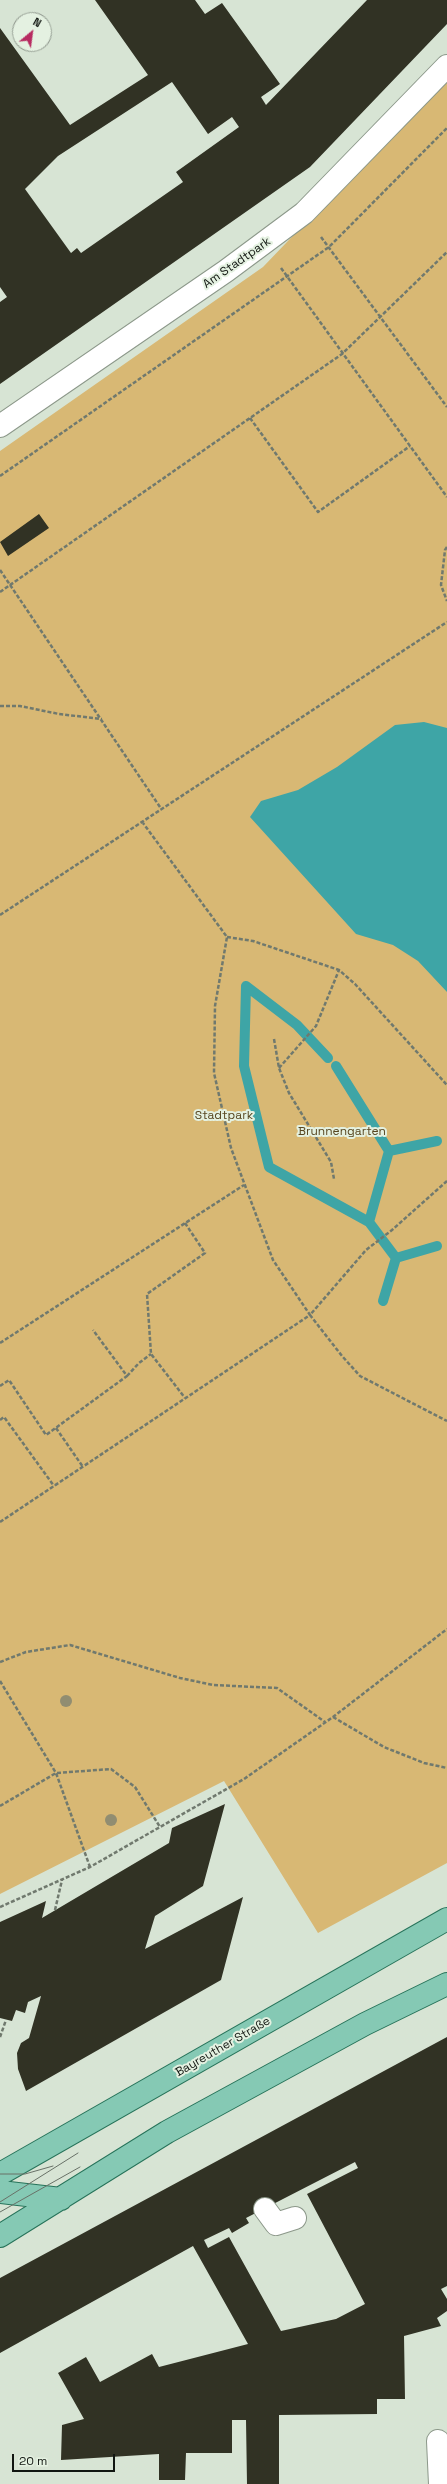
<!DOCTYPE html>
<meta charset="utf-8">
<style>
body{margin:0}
#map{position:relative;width:447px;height:2484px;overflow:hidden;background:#d7e4d4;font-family:"Space Grotesk",sans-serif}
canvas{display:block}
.north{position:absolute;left:12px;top:12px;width:40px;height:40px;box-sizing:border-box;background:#e4f1e1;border:1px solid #90998e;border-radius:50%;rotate:29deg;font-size:11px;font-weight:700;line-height:16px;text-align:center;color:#111611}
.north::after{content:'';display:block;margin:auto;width:14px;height:18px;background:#b72b61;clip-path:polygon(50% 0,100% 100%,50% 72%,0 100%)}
.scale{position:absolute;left:12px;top:2454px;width:103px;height:18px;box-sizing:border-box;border:2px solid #111611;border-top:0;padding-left:5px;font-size:12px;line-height:14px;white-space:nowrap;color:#111611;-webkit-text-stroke:3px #e4f1e1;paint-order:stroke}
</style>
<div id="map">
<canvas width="447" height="2484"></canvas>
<div class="north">N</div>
<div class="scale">20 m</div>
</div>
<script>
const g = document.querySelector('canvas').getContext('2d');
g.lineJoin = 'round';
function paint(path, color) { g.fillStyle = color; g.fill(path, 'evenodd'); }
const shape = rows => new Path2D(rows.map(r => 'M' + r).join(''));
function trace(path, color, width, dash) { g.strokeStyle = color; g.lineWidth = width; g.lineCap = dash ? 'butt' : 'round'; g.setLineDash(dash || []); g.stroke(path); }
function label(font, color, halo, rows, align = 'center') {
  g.font = font + ' "Space Grotesk",sans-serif'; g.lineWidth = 4; g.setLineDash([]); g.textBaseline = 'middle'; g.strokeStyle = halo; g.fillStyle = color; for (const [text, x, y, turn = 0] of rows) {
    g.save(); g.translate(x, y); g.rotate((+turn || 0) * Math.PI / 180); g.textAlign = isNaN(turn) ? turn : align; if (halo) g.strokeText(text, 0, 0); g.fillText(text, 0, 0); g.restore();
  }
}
const green = shape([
 [447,75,447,1863,318,1933,224,1781,0,1894,0,451,263,267]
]);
const water = shape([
 [424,722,447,728,447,992,418,961,393,945,356,934,250,817,261,801,298,790,337,767,395,725]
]);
const stream = shape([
 [328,1058,297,1025,246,986,244,1066,269,1167,369,1222,396,1258],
 [336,1066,389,1151,369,1222],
 [389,1151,437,1141],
 [396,1258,437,1246],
 [383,1301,396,1258]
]);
const building = shape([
 [95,0,195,0,205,14,222,3,280,84,261,97,266,105,367,0,447,0,447,24,310,167,0,384,0,302,7,297,0,287,0,28,70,125,148,75],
 [172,82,208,134,232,117,239,127,176,172,183,182,81,253,77,248,71,253,25,189,58,156],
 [39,514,49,528,8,556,0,542],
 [225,1804,203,1886,155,1916,145,1949,243,1897,221,1980,26,2091,18,2069,17,2053,21,2043,29,2038,41,1996,28,2002,25,2013,16,2010,12,2021,0,2018,0,1922,46,1901,42,1918,169,1843,172,1828],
 [447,2037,447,2286,441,2289,447,2299,447,2311,437,2318,441,2326,404,2336,405,2399,377,2399,377,2414,279,2415,279,2484,247,2484,246,2420,232,2420,232,2453,186,2453,185,2480,159,2480,159,2454,61,2460,62,2425,84,2419,58,2373,86,2357,100,2382,152,2354,159,2367,248,2344,193,2246,0,2353,0,2278],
 [355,2162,358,2168,307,2194,365,2304,336,2319,281,2331,229,2237,208,2248,204,2240,229,2228,232,2233,249,2223,246,2218]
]);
const path = shape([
 [321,237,447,407],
 [281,268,447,497],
 [250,418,318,512,410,446],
 [0,476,329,247,447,128],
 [447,547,445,550,441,585,447,601],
 [0,570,162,810],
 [0,592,342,354,447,252],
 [0,706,20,706,59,714,102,719],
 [0,915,447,622],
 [227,937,253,941,339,970,355,984,447,1085],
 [274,1039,279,1068,289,1093,331,1162,334,1179],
 [279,1068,316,1026,339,970],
 [447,1181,392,1230,366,1250,310,1315,342,1356,360,1376,447,1421],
 [185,1223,205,1253,147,1294,151,1354,185,1398],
 [0,1343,244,1185],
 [127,1376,139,1363,151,1354],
 [0,1386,9,1380,46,1435,127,1376,93,1330],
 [0,1420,4,1417,54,1486],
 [56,1428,83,1467],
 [0,1522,310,1315,273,1260,231,1148,214,1073,215,1006,227,937,143,823],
 [0,1662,26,1652,70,1645,180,1678,213,1685,277,1688,325,1722],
 [0,1681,56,1773,90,1867],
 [333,1717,384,1747,424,1763,447,1768],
 [0,1806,56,1773,111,1769,135,1787,160,1827],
 [0,1907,90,1867,244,1779,333,1717,447,1629],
 [55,1910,62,1880],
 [0,2037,6,2020]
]);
const minor = shape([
 [0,426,226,271,304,213,447,66],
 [265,2209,276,2224,295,2218],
 [438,2441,440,2484]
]);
const major = shape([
 [0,2174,447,1919],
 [0,2192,61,2199],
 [0,2236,167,2132,365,2024,447,1984]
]);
const tram = shape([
 [0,2174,25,2174,53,2166],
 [0,2202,78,2153],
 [0,2212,80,2167]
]);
const trees = [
 [66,1701],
 [111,1820]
];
const streetNames = [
 ["Am Stadtpark",237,263,-35],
 ["Bayreuther Straße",223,2047,-30]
];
const parkNames = [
 ["Stadtpark",224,1116],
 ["Brunnengarten",342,1132]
];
paint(green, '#d8b874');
paint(water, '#3ea5a6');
trace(stream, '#3ea5a6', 10);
paint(building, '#313224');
trace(minor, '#8c988a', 24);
trace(major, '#27735a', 24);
trace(path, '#70796e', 2.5, [4, 2]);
trace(minor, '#fff', 22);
trace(major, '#85c9b4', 22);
trace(tram, '#687167', 1);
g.fillStyle = '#918d71';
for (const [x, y] of trees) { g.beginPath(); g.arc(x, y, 6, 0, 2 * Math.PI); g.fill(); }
label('12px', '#111611', '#e4f1e1', streetNames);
label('12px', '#574620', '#e4f1e1', parkNames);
</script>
